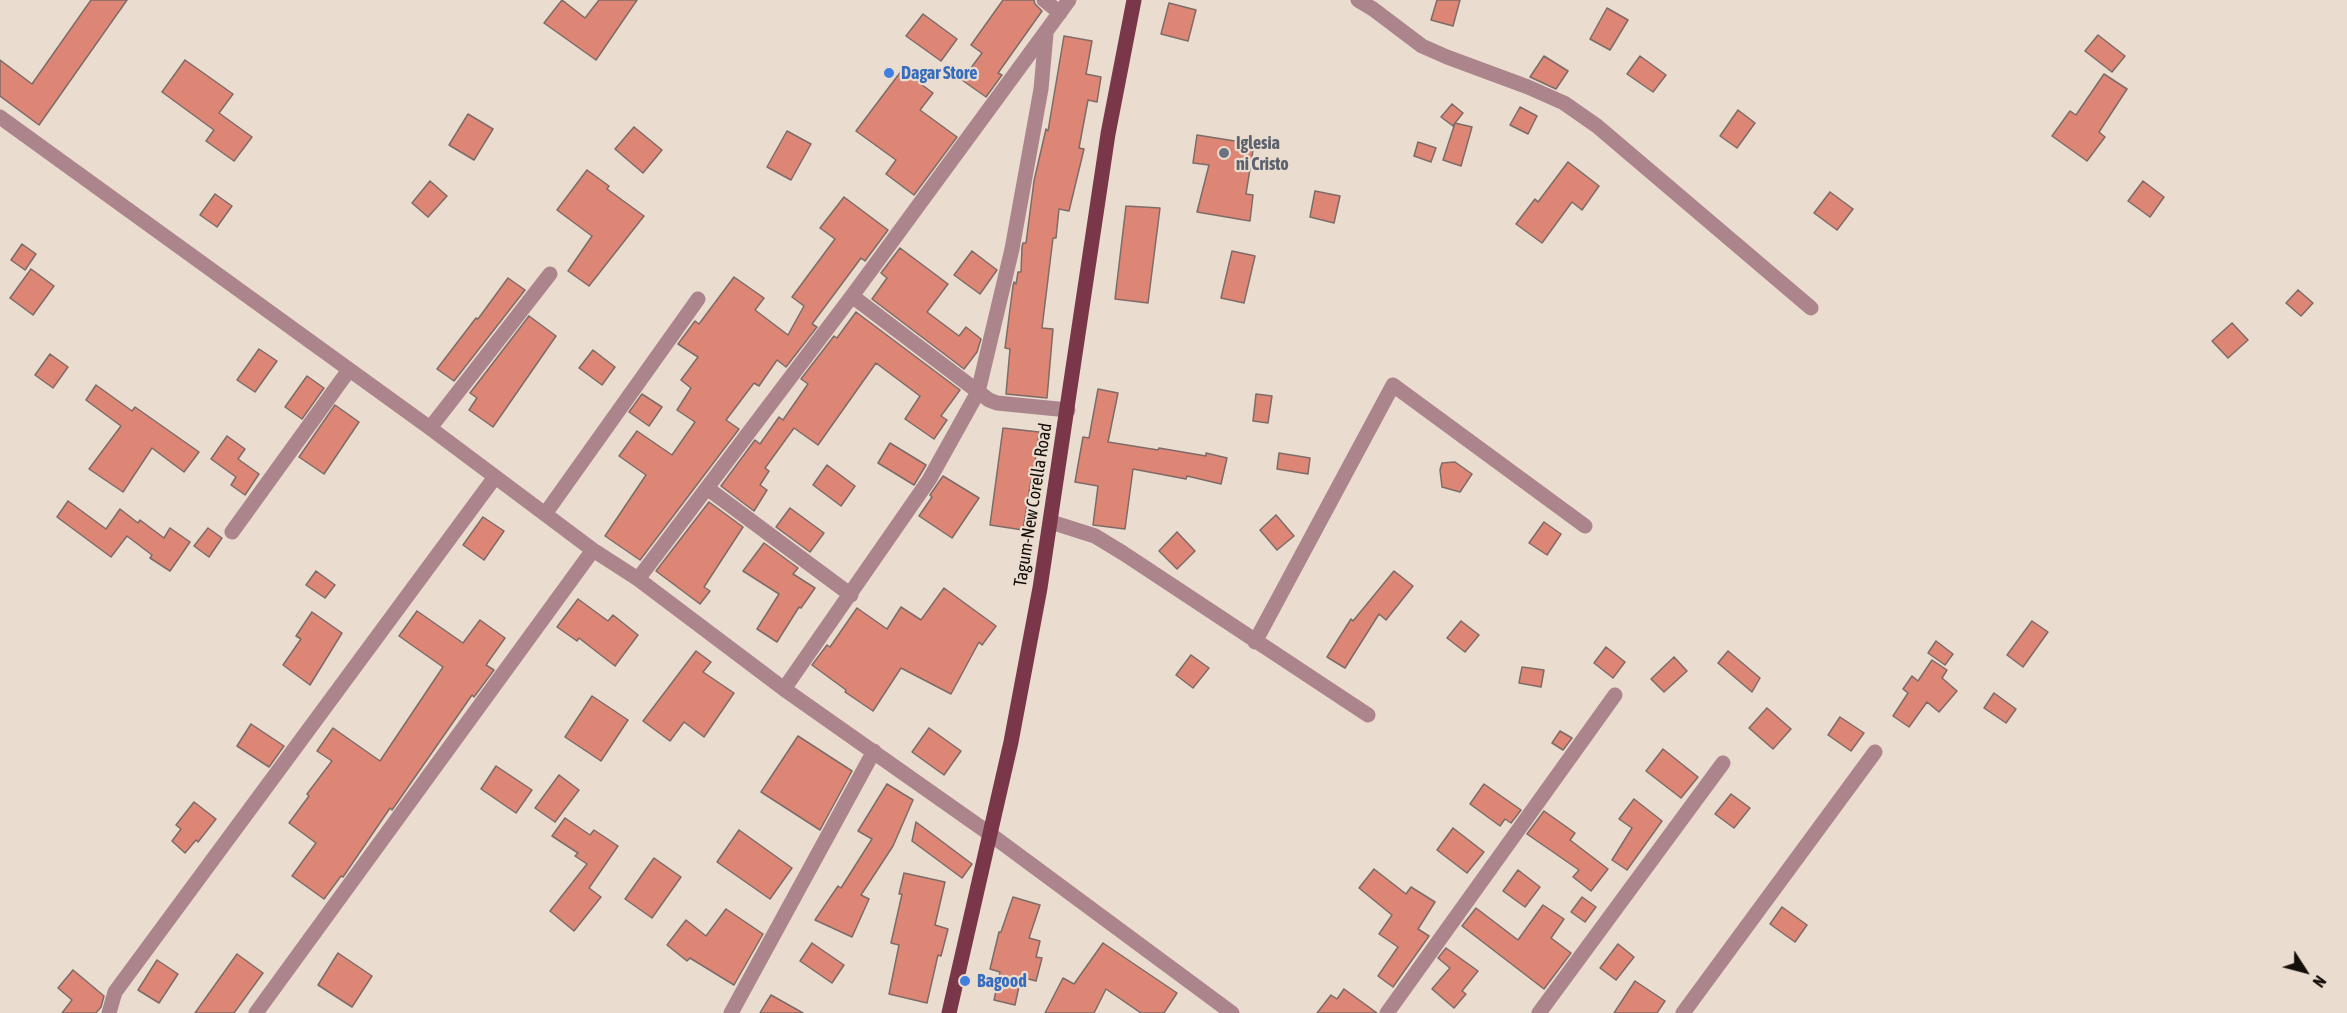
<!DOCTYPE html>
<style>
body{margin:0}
#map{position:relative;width:2347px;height:1013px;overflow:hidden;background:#eadcce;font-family:"Asap Condensed",sans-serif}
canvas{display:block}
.north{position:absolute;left:2275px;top:941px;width:60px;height:60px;-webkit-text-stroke:4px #eadcce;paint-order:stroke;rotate:126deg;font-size:16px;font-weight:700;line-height:24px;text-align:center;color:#140f0a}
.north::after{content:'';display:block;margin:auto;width:21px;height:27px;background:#140f0a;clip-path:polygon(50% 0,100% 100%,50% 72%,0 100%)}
</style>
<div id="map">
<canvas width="2347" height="1013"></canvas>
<div class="north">N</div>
</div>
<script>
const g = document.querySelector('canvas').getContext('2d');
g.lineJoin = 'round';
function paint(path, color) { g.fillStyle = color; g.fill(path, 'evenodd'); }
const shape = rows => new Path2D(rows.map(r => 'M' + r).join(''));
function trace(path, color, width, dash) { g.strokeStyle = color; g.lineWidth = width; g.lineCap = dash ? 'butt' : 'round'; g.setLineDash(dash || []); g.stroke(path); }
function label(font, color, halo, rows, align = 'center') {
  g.font = font + ' "Asap Condensed",sans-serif'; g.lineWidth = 4.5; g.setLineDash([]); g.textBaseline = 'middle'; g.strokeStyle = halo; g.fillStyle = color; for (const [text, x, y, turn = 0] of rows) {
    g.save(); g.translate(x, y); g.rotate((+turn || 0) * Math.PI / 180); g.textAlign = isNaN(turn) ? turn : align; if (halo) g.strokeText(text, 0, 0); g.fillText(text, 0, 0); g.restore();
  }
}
const building = shape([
 [91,0,127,0,39,125,0,96,0,60,32,84,91,0],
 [562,0,585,18,599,0,637,0,596,60,544,23,562,0],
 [1003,0,1034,0,1035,4,1042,11,998,73,1002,75,986,97,962,80,982,53,971,45,1003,0],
 [1437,0,1460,0,1453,26,1431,20,1437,0],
 [1169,3,1196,10,1188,41,1161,34,1169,3],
 [1607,8,1628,20,1610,50,1590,39,1607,8],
 [923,14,957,39,941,61,906,36,923,14],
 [2098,35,2125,56,2112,72,2085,51,2098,35],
 [1064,36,1092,41,1086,74,1101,77,1097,102,1088,100,1079,148,1084,149,1069,211,1059,209,1056,238,1053,238,1042,328,1053,329,1047,398,1006,394,1010,349,1005,348,1013,286,1014,282,1016,284,1018,272,1021,272,1022,247,1023,243,1026,243,1034,181,1046,129,1048,131,1064,36],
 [1544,56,1568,71,1556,89,1530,77,1544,56],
 [1640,56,1666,75,1653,92,1627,74,1640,56],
 [185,60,233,94,219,113,252,137,234,161,206,141,214,130,162,92,185,60],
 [902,70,933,93,920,110,957,137,914,195,886,174,896,160,856,131,902,70],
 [2104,74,2127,89,2099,132,2105,137,2087,161,2052,136,2070,111,2076,115,2104,74],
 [1452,104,1463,113,1455,123,1472,127,1461,166,1443,160,1455,123,1453,126,1441,117,1452,104],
 [1520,107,1537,116,1528,134,1510,125,1520,107],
 [1738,110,1755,123,1737,148,1720,136,1738,110],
 [468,114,493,129,474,160,449,145,468,114],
 [634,127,662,150,643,173,615,149,634,127],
 [787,131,811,144,791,180,767,167,787,131],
 [1197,135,1254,144,1246,194,1253,195,1250,221,1197,212,1209,165,1193,163,1197,135],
 [1418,142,1436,148,1431,162,1414,156,1418,142],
 [1568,162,1599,186,1582,210,1572,202,1542,243,1516,224,1535,199,1538,202,1568,162],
 [587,170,609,186,607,189,644,216,589,286,568,271,592,236,557,210,587,170],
 [430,181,447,196,428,217,412,203,430,181],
 [2143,181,2164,197,2150,217,2128,201,2143,181],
 [1315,191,1340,196,1334,223,1310,217,1315,191],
 [1830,192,1853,209,1837,230,1814,213,1830,192],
 [215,194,232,206,217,227,200,215,215,194],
 [844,197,888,230,865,261,861,258,812,324,817,327,786,367,777,360,759,386,754,383,726,420,739,429,640,560,605,536,646,475,619,456,637,431,672,455,695,422,677,410,691,388,681,380,698,357,678,344,695,321,699,324,734,277,764,298,755,310,788,335,804,306,792,297,835,239,820,228,844,197],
 [1126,206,1160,208,1148,303,1115,299,1126,206],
 [22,244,36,254,25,270,11,260,22,244],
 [900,248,948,284,927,312,959,336,966,327,981,339,977,352,964,369,872,299,887,278,881,273,900,248],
 [972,251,997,270,980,294,954,275,972,251],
 [1232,251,1255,256,1244,303,1221,298,1232,251],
 [31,269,54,286,33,315,10,298,31,269],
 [508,278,525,290,454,381,437,369,476,318,478,319,508,278],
 [2298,290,2313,303,2301,316,2286,303,2298,290],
 [856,312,960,390,941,416,947,420,934,439,905,419,920,396,876,363,818,445,794,428,765,468,769,471,760,485,767,490,754,511,721,486,755,440,760,444,779,417,783,420,808,384,801,379,834,336,837,338,856,312],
 [529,316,556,336,493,427,469,410,477,398,470,393,529,316],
 [2232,323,2248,340,2228,358,2212,341,2232,323],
 [259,349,277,361,255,392,237,380,259,349],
 [593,350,615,367,602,385,579,368,593,350],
 [50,354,68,367,53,388,35,375,50,354],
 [307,376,324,388,302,419,285,407,307,376],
 [96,385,132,411,135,407,199,452,184,472,152,448,123,492,89,469,121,426,86,400,96,385],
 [1098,389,1118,393,1108,442,1158,450,1159,448,1206,456,1206,453,1227,458,1221,484,1187,476,1186,479,1133,469,1125,529,1093,525,1098,486,1075,482,1083,437,1089,438,1098,389],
 [642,394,662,407,649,426,629,412,642,394],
 [1256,394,1272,396,1268,423,1253,421,1256,394],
 [335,405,359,422,324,474,299,457,335,405],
 [1003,428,1039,432,1033,480,1031,480,1023,530,990,525,1003,428],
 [227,436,245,449,238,459,259,474,245,495,231,485,236,477,211,459,227,436],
 [890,443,926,465,914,485,878,463,890,443],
 [1279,453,1310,458,1308,474,1277,469,1279,453],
 [1455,462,1472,474,1460,492,1442,487,1440,470,1442,463,1455,462],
 [827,465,855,486,841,506,813,485,827,465],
 [943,476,979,498,952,538,919,516,932,497,930,495,943,476],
 [68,501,106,529,120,509,138,523,140,520,164,538,170,528,190,542,170,571,150,558,152,555,127,536,111,557,57,517,68,501],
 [709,502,743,527,704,587,710,591,700,604,656,571,709,502],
 [790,508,824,533,810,552,776,527,790,508],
 [1276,515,1294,536,1277,550,1260,530,1276,515],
 [483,517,504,531,484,560,463,545,483,517],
 [1544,522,1561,534,1547,555,1529,543,1544,522],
 [208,528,222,538,209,557,194,546,208,528],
 [1177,532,1195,551,1177,569,1159,551,1177,532],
 [764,543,798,568,793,574,815,588,801,608,799,607,777,642,757,629,779,594,743,571,764,543],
 [316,571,335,585,325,598,306,585,316,571],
 [1394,571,1413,586,1386,620,1379,614,1345,668,1327,657,1351,619,1353,621,1394,571],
 [944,588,996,626,982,645,979,642,951,694,901,668,873,711,845,692,846,690,812,665,827,645,830,647,857,608,887,629,901,607,921,620,944,588],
 [578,599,608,621,613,615,638,635,615,666,579,638,577,641,557,627,578,599],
 [417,611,463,643,480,620,505,638,486,665,494,670,474,697,472,695,392,810,390,808,343,877,341,876,324,899,292,876,316,843,289,823,309,796,307,794,332,761,317,751,333,728,380,761,443,667,399,636,417,611],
 [312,612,342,633,310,685,283,665,301,639,296,636,312,612],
 [1461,621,1479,635,1465,652,1447,638,1461,621],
 [2032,621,2048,632,2023,667,2007,655,2032,621],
 [1936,641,1953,654,1945,665,1928,653,1936,641],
 [1606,647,1625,662,1613,678,1594,663,1606,647],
 [696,651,711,662,703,672,734,693,704,737,684,722,670,741,643,721,696,651],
 [1728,651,1760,678,1752,692,1718,663,1728,651],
 [1191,655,1209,668,1193,688,1176,675,1191,655],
 [1674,657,1687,671,1664,692,1651,679,1674,657],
 [1932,660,1947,670,1942,678,1957,691,1939,712,1927,702,1909,727,1893,716,1908,693,1903,689,1912,676,1918,681,1932,660],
 [1522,667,1544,670,1541,687,1519,683,1522,667],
 [1994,693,2016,709,2006,723,1984,708,1994,693],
 [592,696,628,720,601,761,565,737,592,696],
 [1767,708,1791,729,1773,749,1749,728,1767,708],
 [1840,717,1864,733,1851,751,1828,735,1840,717],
 [251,724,284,746,269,767,237,746,251,724],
 [929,728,961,751,944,775,912,752,929,728],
 [1560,731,1572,738,1563,750,1552,743,1560,731],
 [798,736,852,771,820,830,761,792,798,736],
 [1663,749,1698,777,1681,798,1646,771,1663,749],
 [496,766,532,790,516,813,481,789,496,766],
 [559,775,579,790,555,822,535,808,559,775],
 [887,784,913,800,893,846,861,895,869,899,852,937,815,920,838,886,841,888,872,839,858,831,887,784],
 [1484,784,1521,810,1511,823,1505,819,1500,826,1470,804,1484,784],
 [1731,794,1750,808,1734,828,1715,814,1731,794],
 [1634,799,1662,821,1627,870,1612,860,1632,828,1619,819,1634,799],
 [194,802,216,819,198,842,196,840,185,853,172,841,181,829,176,825,194,802],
 [1544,811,1575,833,1570,840,1608,869,1591,891,1573,877,1579,870,1527,834,1544,811],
 [565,818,590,835,594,830,618,846,589,888,601,897,574,931,550,911,587,864,575,856,578,853,552,836,565,818],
 [916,822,972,864,962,878,912,841,916,822],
 [1453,828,1484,852,1467,873,1437,850,1453,828],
 [739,830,792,868,770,899,717,862,739,830],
 [654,858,681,877,652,918,625,899,654,858],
 [1374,869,1406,894,1411,887,1435,902,1418,929,1429,936,1393,987,1378,976,1398,947,1379,934,1392,915,1359,888,1374,869],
 [1518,870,1540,887,1525,907,1503,891,1518,870],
 [904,873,945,882,935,925,948,929,941,956,938,955,927,1003,889,994,899,945,891,943,902,894,899,894,904,873],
 [1013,897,1040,905,1029,938,1040,941,1036,957,1042,958,1036,981,1021,977,1015,1005,994,1000,1000,972,990,969,999,932,1001,932,1013,897],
 [1582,897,1596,907,1585,922,1571,912,1582,897],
 [1543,905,1564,919,1551,938,1571,953,1544,989,1462,926,1476,908,1518,940,1543,905],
 [1782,907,1807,925,1795,942,1770,924,1782,907],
 [726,909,763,934,734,985,690,958,687,961,667,945,686,920,706,936,726,909],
 [812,943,844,965,832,983,800,961,812,943],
 [1103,943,1177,993,1164,1013,1141,1013,1106,989,1094,1013,1045,1013,1063,978,1074,984,1103,943],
 [1618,944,1634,957,1616,980,1600,968,1618,944],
 [1446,948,1478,971,1462,991,1466,994,1454,1008,1432,989,1450,968,1438,958,1446,948],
 [338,953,372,976,352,1007,318,985,338,953],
 [237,954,263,973,234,1013,195,1013,237,954],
 [157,960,178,974,159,1003,138,990,157,960],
 [73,970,104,996,101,1007,96,1013,62,1013,72,1000,58,988,73,970],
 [1635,981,1665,1001,1657,1013,1614,1013,1635,981],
 [1344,989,1377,1013,1317,1013,1331,995,1337,999,1344,989],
 [771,995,803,1013,760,1013,771,995]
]);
const minor = shape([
 [1044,0,1060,13],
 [1358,0,1373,9,1422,46,1447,57,1528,87,1564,103,1597,126,1811,308],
 [0,117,430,428,593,550,638,579,784,689,990,834,1232,1013],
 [852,296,989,400,997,403,1068,410],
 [430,428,550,274],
 [707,488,851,595],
 [545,514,698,299],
 [1051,522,1095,536,1123,553,1368,715],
 [232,532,349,370],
 [638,579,852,296,1069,0],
 [1255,642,1393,385,1585,526],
 [784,689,929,480,978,392,1012,249,1041,89,1046,34],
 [109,1013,115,992,495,477],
 [256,1013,593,550],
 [731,1013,874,751],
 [1387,1013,1615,695],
 [1539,1013,1723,763],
 [1683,1013,1875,752]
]);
const major = shape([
 [949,1013,1011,742,1040,588,1108,134,1134,0]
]);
const markers = [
 [889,73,6,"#3f7fe0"],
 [1224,153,6,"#6b7280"],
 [965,981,6,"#3f7fe0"]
];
const shopNames = [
 ["Dagar Store",901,73],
 ["Bagood",977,981]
];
const worshipNames = [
 ["Iglesia",1236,143],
 ["ni Cristo",1236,164]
];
const streetNames = [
 ["Tagum-New Corella Road",1033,505,-81]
];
paint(building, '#dd8676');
trace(building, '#7e6b67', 1.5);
trace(minor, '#ab848c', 15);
trace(major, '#793749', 15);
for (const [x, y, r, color] of markers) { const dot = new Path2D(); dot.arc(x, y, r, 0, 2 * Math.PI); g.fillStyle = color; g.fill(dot); trace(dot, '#eadcce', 2); }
label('bold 18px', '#366cbe', '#eadcce', shopNames, 'left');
label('bold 18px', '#5b616d', '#eadcce', worshipNames, 'left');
label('18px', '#140f0a', '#eadcce', streetNames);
</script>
